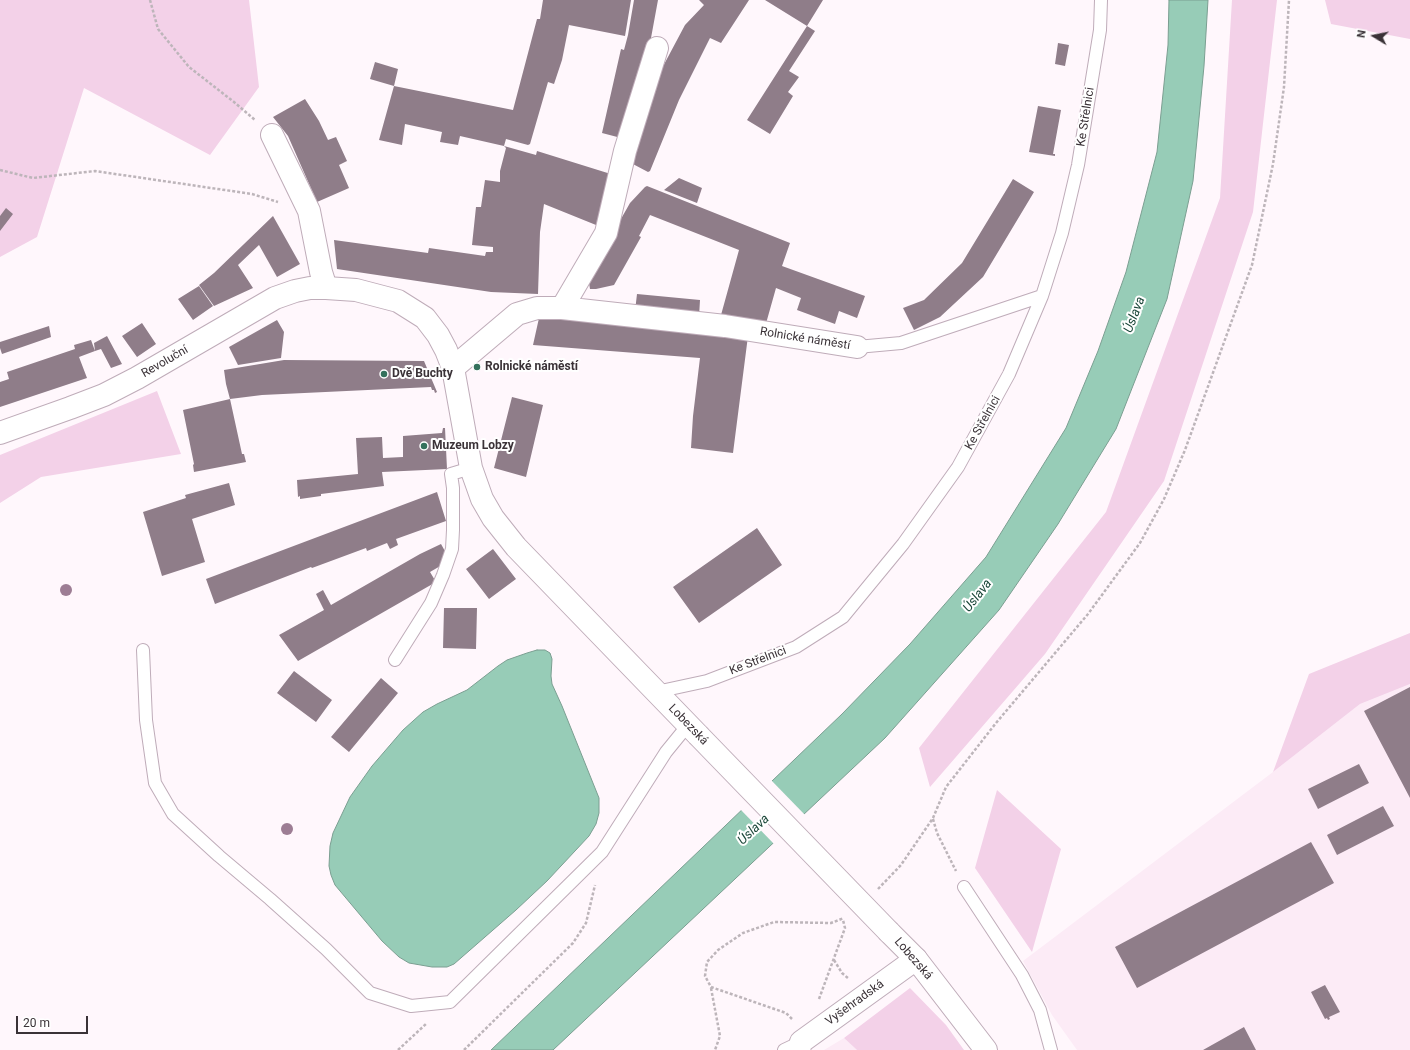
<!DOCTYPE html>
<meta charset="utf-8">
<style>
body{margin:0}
#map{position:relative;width:1410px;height:1050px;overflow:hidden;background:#fff7fc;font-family:Roboto,sans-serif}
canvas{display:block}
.north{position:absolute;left:1354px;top:16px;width:40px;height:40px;-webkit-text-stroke:3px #fff;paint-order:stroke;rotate:280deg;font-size:11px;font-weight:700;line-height:16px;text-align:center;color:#3a3237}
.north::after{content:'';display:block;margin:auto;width:14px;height:18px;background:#3a3237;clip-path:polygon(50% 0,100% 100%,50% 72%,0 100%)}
.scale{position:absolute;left:16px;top:1016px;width:72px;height:18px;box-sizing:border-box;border:2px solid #3a3237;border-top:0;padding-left:5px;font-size:12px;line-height:14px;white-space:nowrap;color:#3a3237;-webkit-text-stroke:3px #fff;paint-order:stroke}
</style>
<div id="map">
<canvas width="1410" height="1050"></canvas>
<div class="north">N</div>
<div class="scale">20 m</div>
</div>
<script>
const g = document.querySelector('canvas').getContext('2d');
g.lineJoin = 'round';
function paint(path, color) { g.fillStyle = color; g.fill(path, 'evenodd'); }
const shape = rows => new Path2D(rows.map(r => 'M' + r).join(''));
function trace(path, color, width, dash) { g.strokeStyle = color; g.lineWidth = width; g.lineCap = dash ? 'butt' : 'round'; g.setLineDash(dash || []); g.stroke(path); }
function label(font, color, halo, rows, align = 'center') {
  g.font = font + ' Roboto,sans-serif'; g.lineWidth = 4; g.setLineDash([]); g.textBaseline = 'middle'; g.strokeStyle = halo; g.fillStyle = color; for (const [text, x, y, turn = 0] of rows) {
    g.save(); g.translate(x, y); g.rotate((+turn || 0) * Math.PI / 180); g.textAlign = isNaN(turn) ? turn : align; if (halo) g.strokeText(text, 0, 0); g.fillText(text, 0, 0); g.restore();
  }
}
const built = shape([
 [1410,684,1410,1050,1077,1050,1052,1015,1023,961,1273,772,1360,704],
 [844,1038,857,1050,824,1050]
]);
const green = shape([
 [0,0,249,0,259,87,210,155,84,88,37,237,0,257],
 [1232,0,1277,0,1253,212,1164,481,1045,654,930,787,919,748,1106,512,1220,198],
 [1325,0,1410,0,1410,39,1331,24],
 [157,391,181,454,41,477,0,503,0,455],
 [1410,633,1410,684,1360,704,1273,772,1309,674],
 [997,790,1061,849,1032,952,975,868],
 [910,988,946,1025,964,1050,857,1050,844,1038]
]);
const water = shape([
 [1169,0,1208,0,1204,66,1193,181,1167,299,1116,429,1058,524,999,610,885,738,553,1050,491,1050,842,714,910,644,986,557,1066,428,1098,351,1126,272,1157,152,1168,45,1169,0],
 [537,650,545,650,550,653,552,659,551,676,552,684,562,706,599,798,599,813,596,824,589,836,547,881,516,910,454,964,447,967,432,967,409,963,399,957,382,941,335,885,331,875,329,866,330,846,333,833,350,797,372,766,403,730,423,712,437,704,467,690,498,666,507,660,527,653,537,650]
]);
const pier = shape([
 [771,780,806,816,775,845,740,809]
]);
const building = shape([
 [543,0,631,0,625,36,569,25,562,60,554,84,548,82,530,144,528,145,506,139,504,146,460,136,458,145,440,142,442,132,405,124,402,145,379,140,394,86,370,79,375,62,398,69,394,86,513,110,537,19,540,19],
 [634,0,658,0,651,38,625,139,602,133,621,49,624,50,628,35],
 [699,0,749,0,721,43,710,38,679,100,650,171,648,172,631,163,652,87,685,25,704,5],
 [765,0,823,0,807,26],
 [807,26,815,31,789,71,799,77,788,92,793,96,770,134,747,120],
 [1058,43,1069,45,1065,66,1055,64],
 [305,99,319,121,328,140,336,137,347,161,339,165,349,188,317,202,288,136,273,117],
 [1038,106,1061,110,1053,154,1055,154,1055,156,1029,152],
 [504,146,536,155,537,151,614,175,596,225,544,204,540,232,538,294,491,292,337,269,334,240,428,253,429,248,485,256,486,252,493,252,493,247,472,245,476,207,481,207,485,180,500,182,500,171,506,148],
 [679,178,702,188,697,203,664,190],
 [1013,179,1034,192,983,277,940,317,914,330,903,308,924,300,962,263],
 [647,186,790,243,782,266,865,296,857,318,839,311,835,324,797,310,801,298,776,288,765,327,721,315,739,250,650,215,639,236,641,237,614,285,596,289,590,289,588,277,630,203,645,187],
 [6,208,13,214,0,231,0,216],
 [273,216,300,264,277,277,259,245,238,265,253,288,214,306,199,285,214,273],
 [199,286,213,306,193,320,178,299],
 [637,294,700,300,699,317,635,311],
 [539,318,704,330,748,336,733,453,691,448,693,416,700,358,533,345],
 [277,320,284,332,281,358,238,365,229,347],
 [142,323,156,344,137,357,122,336],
 [49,326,51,337,2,354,0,348,0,342],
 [107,336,122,364,111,368,101,349,95,351,94,343],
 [91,340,95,351,79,357,87,378,0,407,0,382,9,379,7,372,75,349,74,345],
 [284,360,424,361,437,392,435,393,434,390,432,390,431,387,262,395,230,399,242,454,244,454,246,462,194,472,193,465,194,464,183,410,230,399,226,384,224,370],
 [512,397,543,405,526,477,494,468],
 [443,428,445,428,447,469,382,472,384,486,321,494,321,496,300,499,300,496,298,497,297,480,358,474,356,438,382,437,383,458,403,457,403,436,442,433],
 [229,483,235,505,192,519,205,562,162,576,143,512,186,498,185,495],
 [437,492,446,521,396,539,398,545,390,549,387,543,367,551,366,548,312,568,311,567,215,604,206,579],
 [757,528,782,565,699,623,673,587],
 [441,544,446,553,442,565,430,572,436,582,298,661,279,635,324,610,316,594,323,590,331,605,420,554],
 [493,549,516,579,489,599,466,569],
 [444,608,477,608,476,649,443,648],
 [294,671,332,700,316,722,277,693],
 [381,678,398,693,349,752,331,737],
 [1410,687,1410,798,1364,711],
 [1359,764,1369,783,1318,809,1308,789],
 [1383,806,1394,826,1337,855,1327,835],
 [1311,842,1334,883,1137,988,1115,947],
 [1325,985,1340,1012,1329,1017,1330,1019,1328,1020,1327,1018,1325,1019,1311,992],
 [1244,1027,1256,1050,1203,1050]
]);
const path = shape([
 [150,0,158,29,189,67,234,102,255,120],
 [0,170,33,178,95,171,252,194,278,202],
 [933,819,937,833,956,871],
 [878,889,901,865,933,818,946,787,996,723,1088,614,1140,543,1164,499,1185,450,1252,265,1273,164,1284,87,1289,0],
 [834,960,842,973,849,979],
 [711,988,720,1036,715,1050],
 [819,999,845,928,843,920],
 [792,1019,786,1013,711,987,705,976,707,962,718,950,743,933,774,922,831,923,844,918],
 [398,1050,427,1023],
 [464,1050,573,943,586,923,595,885]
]);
const service = shape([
 [857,347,901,343,1042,296],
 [143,650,146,720,155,783,173,814,219,856,270,899,326,949,370,993,411,1006,450,1002,602,852,666,752,688,725],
 [395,660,431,603,443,575,452,549,453,530,453,488,451,474,471,468],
 [656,692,707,681,796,647,843,617,903,544,958,467,1009,374,1042,296,1062,233,1078,165,1100,30,1101,0],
 [964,887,1022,975,1040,1010,1051,1050],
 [784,1050,801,1042]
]);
const minor = shape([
 [272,135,309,211,321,272,326,288],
 [562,308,725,326,857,347],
 [453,368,517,314,537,308,562,308,606,233,625,151,657,48],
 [799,1050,801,1042,916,959]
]);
const tertiary = shape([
 [0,433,70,408,104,395,137,378,275,298,295,291,310,288,326,288,356,290,398,301,425,318,438,335,446,350,453,368,471,468,482,499,493,518,516,547,698,735],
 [889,932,916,959,986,1050]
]);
const tertiaryBridge = shape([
 [698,735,889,932]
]);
const trees = [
 [66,590],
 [287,829]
];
const markers = [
 [477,367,4,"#34715c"],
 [384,374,4,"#34715c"],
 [424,446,4,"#34715c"]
];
const streetNames = [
 ["Ke Střelnici",1086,117,-81],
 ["Rolnické náměstí",805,339,9],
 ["Revoluční",165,362,-30],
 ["Ke Střelnici",983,423,-61],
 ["Ke Střelnici",758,661,-21],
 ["Lobezská",688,725,46],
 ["Lobezská",913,959,49],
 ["Vyšehradská",855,1003,-36]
];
const poiNames = [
 ["Rolnické náměstí",485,367],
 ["Dvě Buchty",392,374],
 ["Muzeum Lobzy",432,446]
];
const waterNames = [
 ["Úslava",1135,315,-69],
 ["Úslava",978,596,-52],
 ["Úslava",754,830,-43]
];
paint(built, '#fcebf6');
paint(green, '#f3d1e8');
paint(water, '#97ccb7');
trace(water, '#7b9e91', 1);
paint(pier, '#fff7fc');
paint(building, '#8f7d89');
trace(service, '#bfacb9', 14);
trace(minor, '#bfacb9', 24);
trace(tertiary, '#bfacb9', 24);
trace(path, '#bdb5ba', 2.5, [3, 2]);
trace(service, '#fff', 12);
trace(minor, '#fff', 22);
trace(tertiary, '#fff', 22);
trace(tertiaryBridge, '#bfacb9', 24, []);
trace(tertiaryBridge, '#fff', 22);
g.fillStyle = '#9d7d94';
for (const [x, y] of trees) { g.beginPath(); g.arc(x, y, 6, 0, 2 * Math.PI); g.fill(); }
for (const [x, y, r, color] of markers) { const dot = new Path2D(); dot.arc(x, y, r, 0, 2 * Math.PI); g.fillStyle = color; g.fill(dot); trace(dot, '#fff', 1.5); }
label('12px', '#3a3237', '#fff', streetNames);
label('bold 12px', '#3a3237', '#fff', poiNames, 'left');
label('italic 13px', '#1a4638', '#fff', waterNames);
</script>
